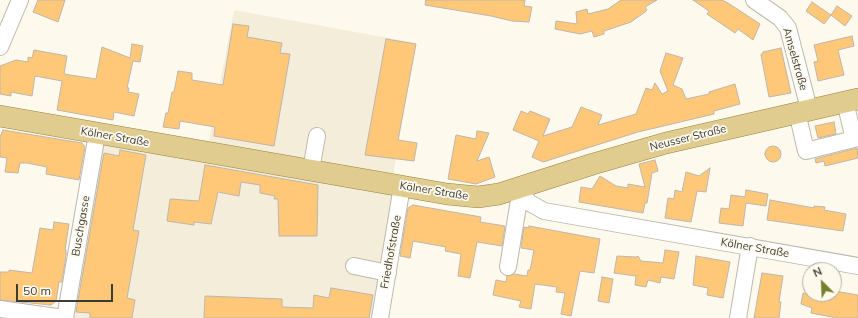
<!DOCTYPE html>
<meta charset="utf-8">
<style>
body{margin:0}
#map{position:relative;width:858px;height:318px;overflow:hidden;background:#fdfaed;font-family:Mulish,sans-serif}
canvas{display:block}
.north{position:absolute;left:802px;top:262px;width:40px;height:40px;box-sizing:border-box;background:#fdfaed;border:1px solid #b0aea4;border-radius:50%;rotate:336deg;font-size:11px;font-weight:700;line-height:16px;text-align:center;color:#3c3b36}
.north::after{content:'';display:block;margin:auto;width:14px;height:18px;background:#757f2c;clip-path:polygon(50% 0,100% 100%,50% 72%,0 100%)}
.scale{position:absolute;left:16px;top:284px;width:97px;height:18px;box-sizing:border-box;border:2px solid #3c3b36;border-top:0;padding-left:5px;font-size:12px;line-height:14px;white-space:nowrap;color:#3c3b36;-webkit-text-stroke:3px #fdfaed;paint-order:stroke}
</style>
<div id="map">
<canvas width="858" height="318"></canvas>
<div class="north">N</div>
<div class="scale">50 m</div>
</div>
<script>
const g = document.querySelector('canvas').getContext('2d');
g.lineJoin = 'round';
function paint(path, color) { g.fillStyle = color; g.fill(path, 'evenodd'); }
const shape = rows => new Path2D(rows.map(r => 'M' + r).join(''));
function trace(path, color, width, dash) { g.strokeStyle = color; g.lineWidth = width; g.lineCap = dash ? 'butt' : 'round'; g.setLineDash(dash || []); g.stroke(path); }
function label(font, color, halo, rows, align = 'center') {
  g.font = font + ' Mulish,sans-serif'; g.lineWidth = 3.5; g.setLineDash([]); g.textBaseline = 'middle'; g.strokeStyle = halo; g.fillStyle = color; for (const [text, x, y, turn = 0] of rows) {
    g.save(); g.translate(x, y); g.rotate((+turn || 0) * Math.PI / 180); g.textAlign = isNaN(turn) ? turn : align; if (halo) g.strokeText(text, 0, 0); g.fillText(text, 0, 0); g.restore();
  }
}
const built = shape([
 [234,10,416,43,394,170,394,198,372,318,71,318,102,139,206,156]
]);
const building = shape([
 [38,0,65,0,58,22,33,12,38,0],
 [426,0,525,0,524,6,532,7,529,22,512,21,491,16,425,5,426,0],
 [621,0,657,0,645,7,647,10,645,12,631,22,604,31,604,34,594,37,592,31,580,34,555,29,556,21,577,24,576,12,587,9,588,14,608,9,621,0],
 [693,0,722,0,728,3,760,24,753,40,738,29,735,33,707,14,709,11,693,0],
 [812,2,831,15,824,24,806,11,812,2],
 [837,6,852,16,845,26,831,15,837,6],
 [233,24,249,26,247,37,282,43,280,53,290,54,274,146,214,136,215,127,180,121,179,129,163,127,166,113,168,113,172,92,174,92,178,71,192,73,192,80,223,85,233,24],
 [852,36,854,46,838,50,844,75,818,81,814,62,818,61,814,45,852,36],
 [386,39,416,44,398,140,417,143,414,161,365,155,386,39],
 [132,44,143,46,140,62,133,61,127,88,129,88,128,92,139,94,134,116,114,112,113,120,57,110,62,81,35,76,32,96,11,92,11,96,0,94,0,66,16,60,28,62,28,57,32,58,34,50,67,56,64,74,96,79,102,47,130,58,132,44],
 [781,48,791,93,769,97,761,55,763,52,781,48],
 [666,53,683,58,673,85,682,89,686,99,709,94,709,92,735,84,740,104,714,111,714,114,638,132,543,162,532,157,539,141,513,130,521,111,528,114,530,111,550,119,543,136,572,127,581,107,602,115,598,125,636,114,646,88,652,90,655,83,662,94,668,91,660,71,666,53],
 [834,122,836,134,818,138,815,126,834,122],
 [3,130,82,143,85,147,79,180,46,174,47,167,27,163,20,163,18,173,5,172,7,158,0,157,0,137,3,130],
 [477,131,489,133,477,161,489,157,495,177,476,184,448,179,456,135,476,139,477,131],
 '765 154a8 8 0 1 1 16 0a8 8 0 1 1-16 0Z',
 [857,148,858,158,825,166,824,161,816,163,815,159,857,148],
 [120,150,146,155,133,230,139,231,127,298,135,300,132,318,90,318,90,313,76,312,101,169,104,153,119,156,120,150],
 [655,160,658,171,652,173,647,203,645,203,643,213,579,202,581,187,592,189,600,176,616,186,628,188,628,184,645,187,639,164,655,160],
 [205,165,318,185,317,236,279,236,278,199,274,199,275,196,260,193,260,185,241,182,239,196,218,192,211,224,194,222,194,225,167,221,170,199,199,201,205,165],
 [710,168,706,192,697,191,691,222,665,218,668,198,674,199,675,190,682,192,686,172,699,176,710,168],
 [746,190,768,194,766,206,746,203,743,226,719,223,721,208,729,209,731,195,745,197,746,190],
 [770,200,814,208,814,206,825,207,824,210,846,214,843,231,767,220,770,200],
 [413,205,481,217,480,222,505,226,502,246,477,242,470,278,458,276,461,254,445,251,446,247,413,241,410,258,400,256,408,208,413,205],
 [54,222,69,224,65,250,66,250,66,255,62,282,59,282,56,301,51,305,0,300,0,272,9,272,9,270,32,273,40,228,53,230,54,222],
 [529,226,600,239,594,273,580,271,571,316,561,314,565,293,556,292,557,287,535,284,531,309,519,307,521,301,493,295,496,280,506,282,507,276,514,274,527,276,528,270,530,270,534,250,521,248,524,227,529,228,529,226],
 [665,250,679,252,674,279,661,277,660,283,648,280,646,287,635,285,636,276,614,273,617,256,636,257,638,256,641,261,663,263,665,250],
 [696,256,730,262,723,298,707,295,708,288,693,285,696,256],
 [762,273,783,276,779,302,781,302,779,318,754,318,762,273],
 [602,277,613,279,609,303,598,301,602,277],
 [331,288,373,295,369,318,204,318,205,296,282,299,282,307,313,308,314,295,329,298,331,288],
 [834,291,858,295,858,318,837,318,811,313,812,308,801,304,803,293,821,296,821,294,834,294,834,291]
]);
const minor = shape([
 [754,0,780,18,788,28,809,109],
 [0,47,20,0],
 [797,112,806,151,854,139,845,102],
 [311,170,317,136],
 [521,188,528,202,544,211,858,266],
 [354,266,388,273],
 [508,267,521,188],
 [0,309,64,318],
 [65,318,97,134],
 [380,318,402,186],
 [738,318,750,246]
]);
const major = shape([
 [0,116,447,194,478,197,499,194,593,164,666,143,858,99]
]);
const streetNames = [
 ["Amselstraße",795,59,74],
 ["Kölner Straße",115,137,10],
 ["Neusser Straße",688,138,-14],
 ["Kölner Straße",434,191,9],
 ["Buschgasse",81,226,-80],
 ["Kölner Straße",755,248,10],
 ["Friedhofstraße",391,252,-80]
];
paint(built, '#f3edda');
paint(building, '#fec878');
trace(building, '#beb6ac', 1);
trace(minor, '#bcb9ad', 18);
trace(major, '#98833e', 22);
trace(minor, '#fff', 16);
trace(major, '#dfcc8e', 21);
label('11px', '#3c3b36', '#fdfaed', streetNames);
</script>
